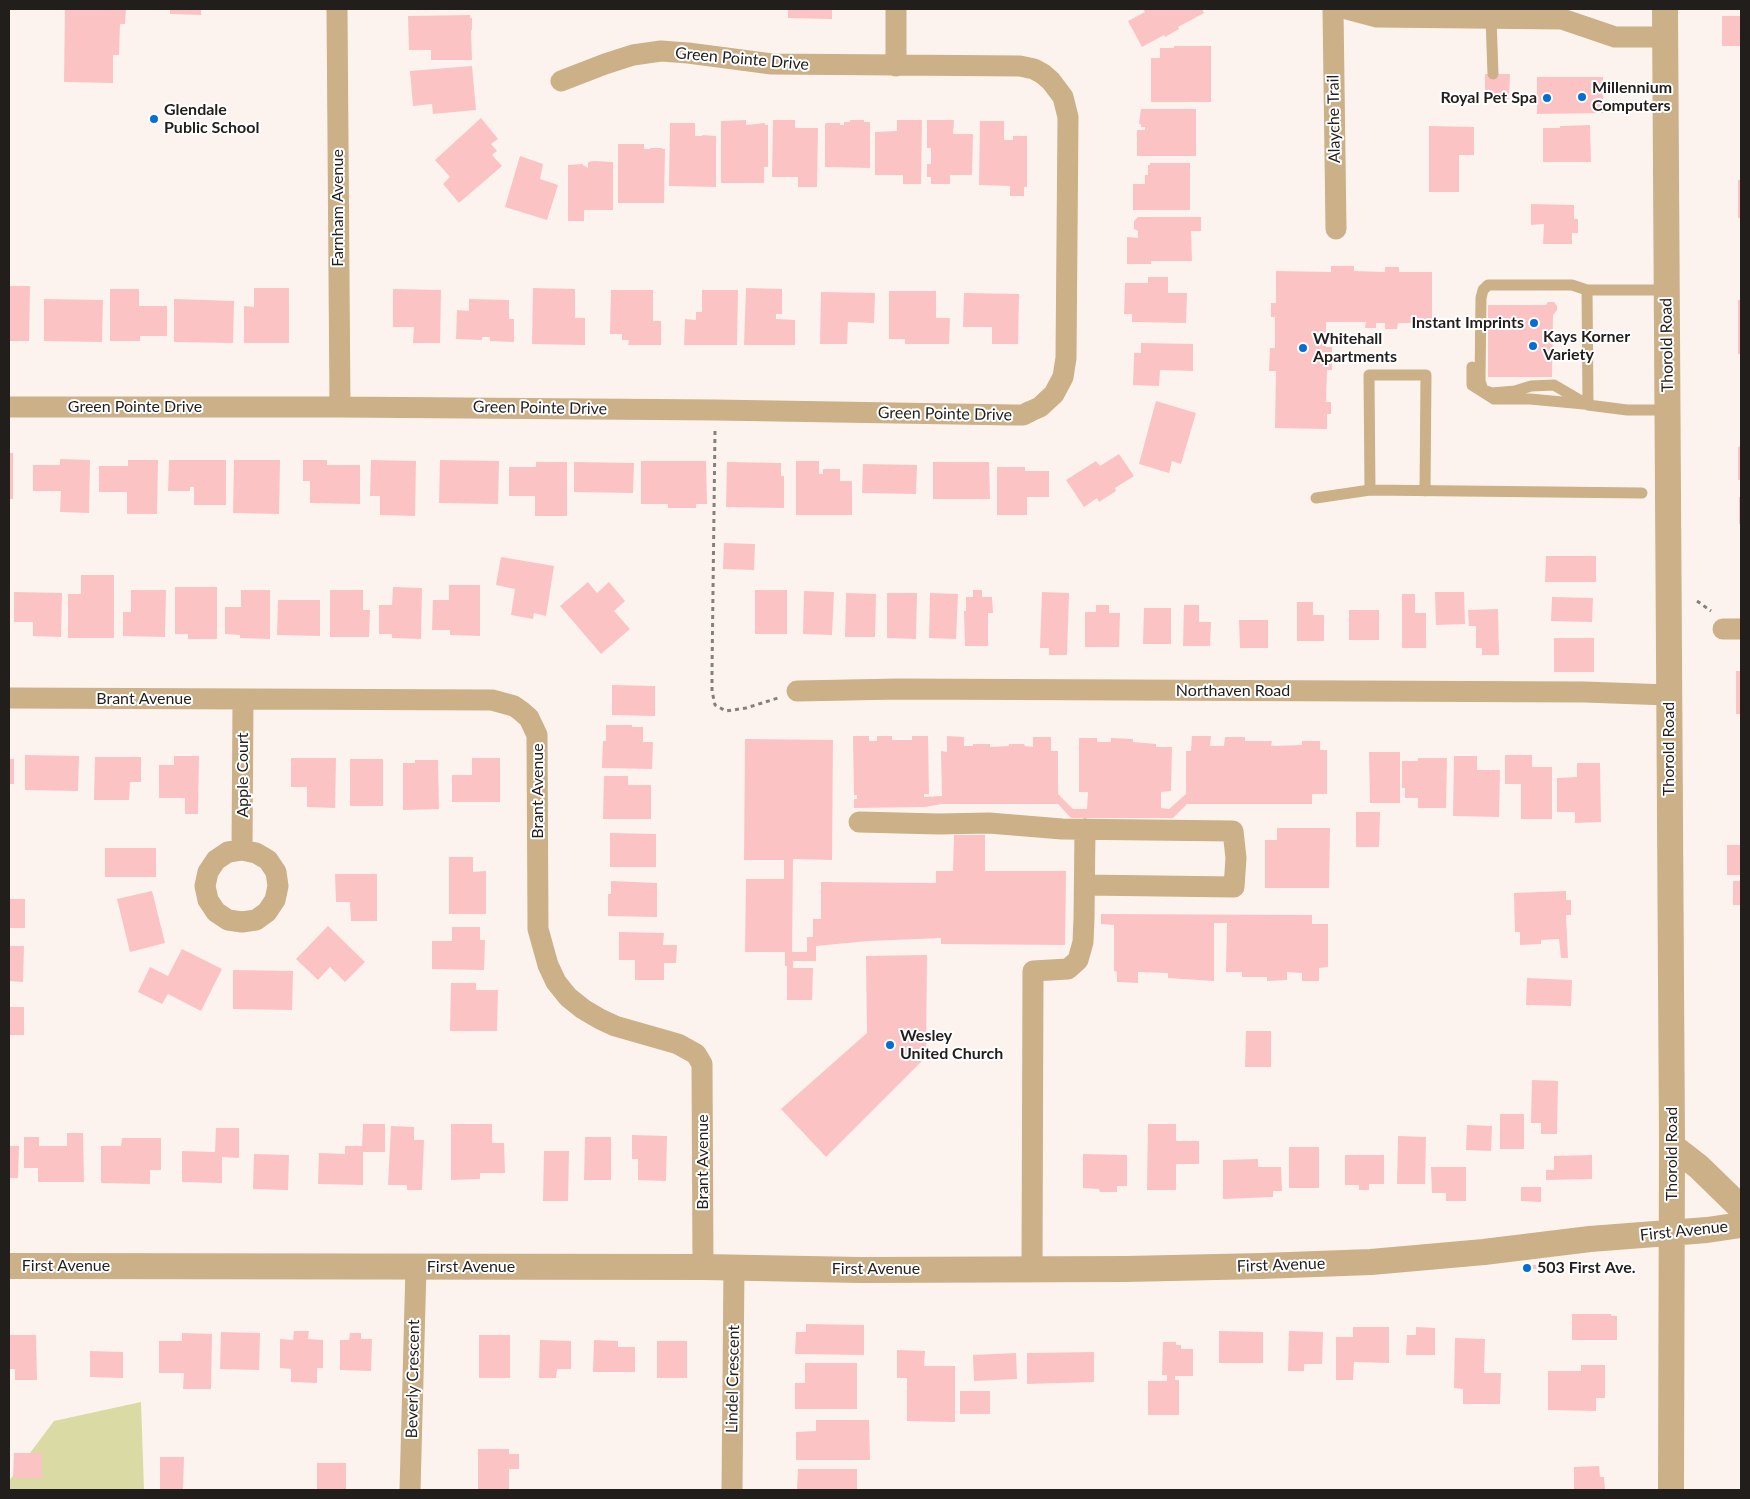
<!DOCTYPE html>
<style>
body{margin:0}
#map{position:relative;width:1750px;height:1499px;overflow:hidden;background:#fdf3ee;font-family:Lato,sans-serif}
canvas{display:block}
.frame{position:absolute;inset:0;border:10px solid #211e1c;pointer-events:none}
</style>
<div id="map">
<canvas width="1750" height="1499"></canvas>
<div class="frame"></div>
</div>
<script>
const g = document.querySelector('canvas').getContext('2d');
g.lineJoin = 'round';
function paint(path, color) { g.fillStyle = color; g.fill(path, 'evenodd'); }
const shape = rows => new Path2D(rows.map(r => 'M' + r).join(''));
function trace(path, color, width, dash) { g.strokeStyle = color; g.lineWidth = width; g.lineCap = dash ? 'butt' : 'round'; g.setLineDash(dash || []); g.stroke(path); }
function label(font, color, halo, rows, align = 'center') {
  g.font = font + ' Lato,sans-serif'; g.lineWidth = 4; g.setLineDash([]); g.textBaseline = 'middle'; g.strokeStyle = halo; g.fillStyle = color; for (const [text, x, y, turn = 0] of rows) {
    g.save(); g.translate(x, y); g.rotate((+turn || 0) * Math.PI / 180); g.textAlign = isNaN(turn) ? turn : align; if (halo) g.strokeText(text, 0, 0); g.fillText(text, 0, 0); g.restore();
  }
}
const green = shape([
 [141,1402,144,1490,9,1490,9,1481,54,1421]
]);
const building = shape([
 [65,9,126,9,125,24,120,24,119,55,113,55,113,83,64,82],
 [170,9,201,9,201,15,170,14],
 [788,9,832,9,832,19,788,18],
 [1143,9,1202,9,1204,13,1178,27,1179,29,1165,37,1164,35,1142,47,1128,21,1145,12],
 [470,15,470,18,472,18,472,30,471,30,472,60,431,60,431,50,409,50,408,16],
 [1722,16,1741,16,1741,46,1722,46],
 [1174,46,1211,46,1211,102,1151,102,1151,58,1160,58,1160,48,1174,48],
 [472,66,476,110,433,114,432,104,413,106,410,71],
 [1485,74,1510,74,1509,99,1485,100],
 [1537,77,1603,77,1603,113,1537,114],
 [1141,109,1196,109,1196,156,1137,156,1137,130,1145,130,1145,127,1141,127,1141,124,1139,124],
 [481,118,498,139,491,144,497,151,492,155,502,166,459,203,443,184,450,177,435,160],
 [746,120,746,125,765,123,765,125,768,125,768,167,764,167,764,183,721,183,721,121],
 [773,120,795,120,795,128,818,128,817,187,798,187,798,177,772,177],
 [850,120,864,120,864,122,870,122,870,168,825,167,825,124,827,123,840,123,840,125,844,125,844,122,850,122],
 [897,120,922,120,921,184,903,184,903,175,875,175,875,132,897,131],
 [927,120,954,120,953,134,973,134,972,175,950,175,950,184,931,184,931,177,927,177,927,164,931,164,931,148,927,148],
 [980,121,1004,121,1004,140,1013,140,1013,136,1027,136,1027,187,1024,187,1024,196,1010,196,1010,186,979,185],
 [670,123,695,123,695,136,702,136,702,135,716,136,716,187,669,186],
 [1590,125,1591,162,1543,162,1543,128,1560,128,1560,126],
 [1429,126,1474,127,1474,155,1459,155,1459,192,1429,192],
 [618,144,644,144,644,149,650,149,650,148,662,148,662,149,665,149,664,203,618,203],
 [520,156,543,164,540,179,558,185,547,220,505,207],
 [594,161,613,162,613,210,584,210,584,221,568,221,568,165,583,164,583,165,588,168,588,162],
 [1150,163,1190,163,1190,210,1133,210,1133,184,1145,184,1145,175,1148,175,1148,165,1150,165],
 [1738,180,1741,180,1741,218,1738,218],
 [1531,204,1574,205,1574,219,1578,219,1578,233,1572,233,1572,244,1543,244,1544,224,1531,225],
 [1138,217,1201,217,1201,231,1191,231,1192,261,1151,261,1151,264,1127,264,1127,237,1138,238,1138,231,1134,229,1134,221],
 [1331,266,1354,266,1354,271,1385,272,1385,267,1399,267,1399,272,1432,272,1432,323,1398,323,1397,329,1385,329,1385,323,1376,323,1376,328,1365,328,1366,322,1326,322,1326,347,1332,347,1332,370,1327,370,1326,402,1331,402,1331,414,1327,414,1327,429,1275,428,1276,371,1269,371,1270,348,1275,348,1275,317,1271,317,1271,303,1276,303,1276,271,1331,272],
 [1148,277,1168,277,1168,293,1187,293,1186,323,1132,322,1132,314,1124,314,1125,283,1148,283],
 [9,286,30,286,29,341,9,341],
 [254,288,289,288,289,343,244,343,244,306,254,307],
 [533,288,575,289,575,318,585,318,585,345,532,344],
 [746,288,782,289,782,314,776,314,776,319,795,320,795,345,744,345],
 [110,289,139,289,139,306,167,306,167,336,140,336,140,341,110,341],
 [393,289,441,290,440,343,413,343,414,327,393,327],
 [611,290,653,290,653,321,661,321,661,345,628,345,629,340,622,340,622,334,610,334],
 [702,290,738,290,737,345,684,345,685,319,696,320,696,312,702,312],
 [889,291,936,291,936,318,950,318,949,344,905,344,905,339,889,339],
 [821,292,875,293,874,323,848,322,847,344,820,344],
 [964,293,1019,294,1018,344,992,344,992,327,963,327],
 [44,299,103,300,102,342,44,341],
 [174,299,234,301,233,343,174,342],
 [469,299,509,300,509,319,514,319,514,342,490,341,490,337,482,337,482,340,456,339,457,310,469,311],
 [1738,300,1741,300,1741,354,1738,354],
 [1548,302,1554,302,1557,306,1557,310,1553,315,1552,377,1488,377,1488,305,1546,305],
 [1141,343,1193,344,1193,371,1160,370,1159,386,1133,385,1134,353,1141,353],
 [1156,401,1196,413,1181,464,1172,461,1169,473,1139,464],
 [1741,446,1741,480,1738,480,1738,447],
 [9,453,13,453,13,499,9,499],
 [1119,454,1134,476,1115,488,1116,491,1099,502,1097,498,1084,507,1066,480,1096,461,1100,466],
 [60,459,90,460,89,513,60,512,61,491,33,491,33,465,60,465],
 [128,460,158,460,157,514,127,514,127,492,99,492,99,466,128,466],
 [169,460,226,460,226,505,194,505,194,487,190,487,190,491,168,491],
 [234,460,280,460,279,514,233,513],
 [303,460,327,460,327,465,360,465,360,504,310,503,310,481,303,481],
 [371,460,416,461,415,516,380,515,380,496,370,496],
 [440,460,499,461,498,504,439,503],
 [641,461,706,461,707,504,696,504,696,508,668,508,668,504,641,504],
 [796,461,819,461,819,474,823,474,823,469,840,469,840,481,852,481,852,515,796,515],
 [536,462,567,462,567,516,535,516,535,496,509,496,509,467,536,467],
 [574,462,634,463,633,493,574,492],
 [727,462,781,463,781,476,784,476,784,508,726,507],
 [933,462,989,462,990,499,933,499],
 [863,464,917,465,916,494,862,493],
 [997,467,1025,467,1025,471,1049,471,1049,497,1027,497,1027,515,997,515],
 [1739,497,1741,497,1741,524,1739,524],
 [724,543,755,544,754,570,723,569],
 [1546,556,1596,556,1596,582,1545,582],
 [501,557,554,566,546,616,534,613,533,619,511,615,515,589,496,585],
 [81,575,114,575,114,638,68,638,68,594,81,594],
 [588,582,597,593,609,582,625,601,614,611,630,629,601,654,560,606],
 [449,585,480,585,480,636,450,635,450,630,432,630,433,600,449,600],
 [175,587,217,587,217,639,188,639,188,634,175,634],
 [393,587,422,588,421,639,392,638,392,634,379,634,379,605,392,605],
 [131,590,166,590,165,637,123,636,123,612,131,612],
 [241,590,270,590,270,639,240,638,240,635,225,634,225,607,241,607],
 [330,590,363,590,363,610,370,610,369,637,330,637],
 [755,590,787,590,787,634,755,634],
 [973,590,982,590,982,597,992,597,993,613,988,613,988,646,965,646,964,611,966,611,966,597,973,597],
 [804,591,834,592,832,635,803,634],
 [14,592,62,593,61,637,33,636,33,622,14,622],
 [1042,592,1069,593,1067,655,1049,655,1049,648,1040,648],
 [1435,592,1464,592,1465,624,1436,625],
 [846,593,876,594,875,637,845,637],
 [887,593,917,593,916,639,887,638],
 [930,593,958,594,956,639,929,638],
 [1402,594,1415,594,1415,613,1426,613,1426,648,1402,648],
 [1552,597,1593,598,1592,622,1551,621],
 [278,600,320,600,320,636,277,635],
 [1297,602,1313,602,1313,615,1324,615,1324,641,1297,641],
 [1096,605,1109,605,1109,613,1120,613,1119,647,1085,647,1085,612,1096,612],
 [1184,605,1199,605,1199,622,1211,622,1210,646,1183,646],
 [1144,608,1171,608,1171,644,1143,644],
 [1498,609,1499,655,1482,655,1482,648,1476,648,1476,626,1469,626,1468,610],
 [1349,610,1379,610,1379,640,1349,640],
 [1239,620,1268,620,1268,648,1240,648],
 [1554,638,1594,638,1594,672,1554,672],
 [1736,671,1741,671,1741,714,1736,714],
 [612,685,655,686,655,716,612,715],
 [606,725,632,725,632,727,643,727,643,742,653,742,652,769,602,768,603,741,606,741],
 [853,736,869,736,869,741,877,741,877,736,892,736,892,740,912,740,912,736,928,736,929,794,924,794,924,797,942,796,941,751,947,752,947,736,964,737,964,746,973,746,973,744,990,744,990,747,1009,746,1009,744,1024,744,1025,746,1033,747,1033,737,1051,737,1051,751,1058,751,1058,794,1073,809,1087,809,1088,792,1079,792,1079,738,1097,738,1097,742,1111,742,1111,738,1133,739,1133,742,1156,744,1156,747,1172,747,1171,791,1161,792,1161,808,1169,809,1186,794,1186,751,1191,751,1192,736,1211,736,1210,746,1224,746,1225,737,1245,737,1245,741,1272,741,1271,746,1302,745,1302,741,1320,741,1320,750,1327,750,1327,794,1312,794,1312,804,1187,804,1173,818,1071,818,1058,804,942,804,925,807,854,808,854,799,857,799,857,795,854,795],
 [745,739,833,740,832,860,793,859,792,952,807,952,807,937,813,937,813,919,821,919,821,882,936,883,936,871,953,871,954,835,985,835,985,871,1066,871,1065,945,941,944,941,938,868,941,816,946,816,961,793,961,793,968,813,968,812,1000,787,1000,787,966,785,966,785,952,745,952,746,879,784,879,784,860,744,860],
 [1369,752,1400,752,1400,803,1370,803],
 [25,755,79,756,78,791,25,790],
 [1505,755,1532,755,1532,767,1552,767,1552,819,1521,819,1521,784,1505,784],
 [174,756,199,756,198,814,185,814,185,798,159,798,159,765,174,765],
 [1454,756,1477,756,1477,770,1500,770,1499,817,1453,816],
 [95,757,141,757,141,782,130,782,129,800,94,800],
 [291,758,336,758,335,808,307,807,307,787,291,787],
 [472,758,500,758,500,802,452,802,452,775,472,775],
 [1418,758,1447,758,1446,808,1418,808,1418,798,1405,798,1405,788,1402,788,1402,761,1418,761],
 [9,759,14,759,14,784,9,784],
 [350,759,383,759,383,806,350,806],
 [415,760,438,760,439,809,403,810,403,763,415,763],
 [1577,763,1600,763,1601,822,1575,823,1575,812,1557,812,1557,778,1577,777],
 [604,776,628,776,628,785,651,785,651,819,603,819],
 [1356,812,1380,812,1379,847,1356,847],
 [1277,828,1330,828,1329,888,1265,888,1265,840,1277,840],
 [610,833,656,834,656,867,610,867],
 [1727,845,1741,845,1741,875,1727,875],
 [105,848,156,848,156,877,105,877],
 [449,857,473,857,473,872,486,871,486,914,449,914],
 [335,874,377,874,377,921,351,921,350,902,336,902],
 [611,881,657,883,657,917,608,916,608,894,611,894],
 [1733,881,1741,881,1741,905,1733,905],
 [152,891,165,943,130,952,117,899],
 [1566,891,1566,900,1571,900,1571,915,1566,915,1568,958,1561,958,1559,939,1541,940,1541,944,1520,945,1520,932,1515,932,1514,893],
 [9,899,25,899,25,928,9,928],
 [1101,914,1312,915,1312,924,1328,924,1328,967,1319,968,1319,981,1302,981,1302,973,1287,972,1287,980,1267,981,1267,977,1242,977,1242,972,1226,972,1227,923,1214,923,1214,981,1168,978,1168,973,1138,972,1138,983,1117,982,1117,972,1114,971,1114,925,1101,924],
 [328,926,365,962,345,982,330,967,318,980,296,959],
 [452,927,480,927,480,940,485,940,484,970,432,969,432,941,452,941],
 [619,932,664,933,663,945,677,945,676,963,664,963,664,980,635,980,635,960,619,960],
 [9,946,24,946,23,982,9,981],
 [182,949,222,969,201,1011,168,994,162,1004,138,992,150,967,168,976],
 [927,955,926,1057,826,1157,781,1109,867,1033,866,956],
 [233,970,293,971,292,1010,233,1009],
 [1527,978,1572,980,1571,1006,1526,1005],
 [451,983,476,983,476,990,498,990,497,1031,450,1031],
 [9,1007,24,1007,24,1035,9,1035],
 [1246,1031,1271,1031,1271,1067,1245,1067],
 [1532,1080,1558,1081,1557,1134,1541,1134,1541,1123,1531,1123],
 [1500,1114,1524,1114,1524,1149,1500,1149],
 [363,1124,385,1124,385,1152,363,1152,363,1185,318,1184,319,1153,345,1154,345,1146,362,1146],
 [451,1124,492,1124,492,1143,504,1143,505,1173,480,1173,480,1179,451,1180],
 [1148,1124,1176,1124,1176,1141,1199,1141,1199,1164,1176,1164,1176,1190,1147,1190],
 [1467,1125,1492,1126,1491,1151,1466,1150],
 [391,1126,414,1127,414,1140,424,1140,422,1190,407,1190,407,1185,388,1185],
 [216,1128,239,1128,239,1158,222,1157,222,1183,182,1182,182,1151,215,1152],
 [67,1133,83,1133,84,1182,38,1182,38,1168,24,1168,24,1137,39,1137,39,1146,67,1146],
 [632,1135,667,1136,666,1181,638,1180,638,1159,632,1159],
 [1398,1136,1426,1137,1425,1184,1397,1184],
 [585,1137,611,1137,611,1180,584,1180],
 [122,1138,161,1138,161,1170,150,1170,150,1184,101,1183,101,1146,121,1146],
 [9,1146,19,1146,18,1178,9,1178],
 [1289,1147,1319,1147,1319,1188,1289,1188],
 [544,1151,569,1151,568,1201,543,1201],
 [254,1154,289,1155,288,1190,253,1189],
 [1083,1154,1127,1155,1127,1186,1117,1186,1117,1192,1100,1192,1099,1189,1083,1188],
 [1345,1155,1384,1155,1384,1184,1369,1184,1369,1190,1359,1190,1359,1185,1345,1185],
 [1592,1155,1592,1179,1546,1180,1546,1170,1554,1170,1554,1156],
 [1258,1159,1258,1167,1281,1167,1282,1191,1273,1191,1273,1197,1223,1199,1223,1160],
 [1431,1167,1466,1167,1466,1201,1446,1201,1446,1193,1432,1193],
 [1521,1187,1541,1187,1541,1202,1521,1201],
 [1529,1265,1537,1265,1537,1269,1529,1269],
 [1572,1314,1611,1314,1611,1316,1617,1316,1617,1340,1572,1340],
 [806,1324,864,1325,864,1355,795,1354,796,1332,806,1332],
 [1353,1327,1389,1327,1389,1363,1354,1362,1353,1380,1336,1380,1336,1337,1353,1337],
 [1416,1327,1435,1328,1435,1355,1406,1355,1407,1335,1416,1335],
 [294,1331,309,1331,308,1339,323,1340,323,1368,317,1368,317,1383,291,1382,291,1369,280,1368,280,1339,293,1340],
 [1219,1331,1263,1332,1263,1363,1219,1363],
 [1289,1331,1323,1332,1322,1364,1304,1364,1304,1371,1288,1371],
 [221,1332,260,1333,259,1370,220,1369],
 [182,1333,212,1334,211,1389,183,1389,184,1373,159,1373,159,1341,182,1341],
 [350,1333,361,1333,361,1339,372,1339,371,1371,340,1370,340,1340,349,1340],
 [9,1335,36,1335,37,1380,15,1380,15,1369,9,1369],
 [479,1335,510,1335,510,1378,479,1378],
 [1455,1338,1485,1339,1484,1373,1501,1373,1500,1404,1463,1404,1463,1389,1454,1388],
 [540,1340,571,1341,571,1369,557,1369,556,1378,539,1378],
 [594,1340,618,1341,618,1347,635,1347,635,1372,593,1372],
 [657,1341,687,1341,687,1378,657,1378],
 [1163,1342,1176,1342,1176,1345,1181,1345,1181,1349,1193,1349,1193,1376,1175,1376,1175,1380,1179,1380,1179,1415,1148,1415,1148,1381,1167,1381,1167,1375,1162,1375],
 [897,1350,925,1351,924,1366,955,1366,955,1422,907,1421,907,1378,897,1378],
 [90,1351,123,1352,123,1378,90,1377],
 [1094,1352,1094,1382,1027,1384,1027,1353],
 [1016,1353,1017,1379,974,1381,973,1355],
 [805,1363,857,1363,857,1409,795,1409,795,1383,805,1383],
 [1581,1365,1605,1365,1605,1398,1596,1398,1596,1411,1548,1410,1548,1371,1581,1371],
 [960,1391,990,1391,990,1414,960,1414],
 [816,1420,869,1420,870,1460,796,1460,796,1432,816,1431],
 [478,1449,509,1449,509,1454,519,1454,519,1469,509,1469,509,1490,478,1490],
 [14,1453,42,1453,42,1478,13,1478],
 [160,1457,184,1457,183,1490,160,1490],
 [317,1463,346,1463,346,1490,317,1490],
 [1599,1466,1600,1477,1604,1477,1605,1490,1574,1490,1574,1467],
 [798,1469,857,1469,857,1490,797,1490]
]);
const path = shape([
 [715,431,712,671,712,691,715,705,726,711,746,708,778,698],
 [1697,601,1711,611]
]);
const service = shape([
 [1491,18,1493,74],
 [1587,290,1588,405,1627,410,1667,410],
 [1472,367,1472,385,1494,399,1530,399,1584,404],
 [1588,405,1554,385,1531,386,1515,391,1492,393,1483,390,1480,381,1481,298,1483,290,1488,285,1572,285,1587,290,1666,290],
 [1370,490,1369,375,1426,375,1425,491],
 [1316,498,1370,490,1642,493]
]);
const minor = shape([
 [337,9,340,407],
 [1333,9,1336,229],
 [1347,9,1377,17,1562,19,1615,37,1665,37],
 [896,66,896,9],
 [9,407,340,407,716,410,1014,415,1023,415,1031,411,1040,407,1054,394,1063,377,1066,358,1068,117,1063,97,1051,81,1043,74,1034,69,1020,66,772,64,688,53,661,51,633,55,605,64,561,81],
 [1723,629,1741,629],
 [797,691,899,689,1584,692,1669,695],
 [9,698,492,700,514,706,521,711,529,718,537,735,538,929,548,965,556,982,568,997,583,1009,600,1019,615,1026,678,1044,696,1054,702,1064,703,1267],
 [859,822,939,824,989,823,1062,829,1233,831,1236,858,1234,887,1085,885],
 [242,850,228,852,216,860,208,872,205,886,208,900,216,912,228,920,242,922,256,920,267,912,275,900,278,886,276,872,268,860,256,853,242,850,243,700],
 [1032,1268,1033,971,1068,969,1078,960,1083,942,1084,918,1085,829],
 [410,1490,416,1267],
 [732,1490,734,1267]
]);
const tertiary = shape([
 [1665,9,1672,1140,1671,1490],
 [1672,1146,1699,1167,1741,1208],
 [9,1266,703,1267,861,1270,1126,1269,1262,1266,1371,1262,1484,1252,1590,1239,1707,1230,1741,1225]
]);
const markers = [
 [1582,97,5,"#026fd6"],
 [1547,98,5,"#026fd6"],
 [154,119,5,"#026fd6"],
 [1534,323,5,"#026fd6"],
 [1533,346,5,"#026fd6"],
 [1303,348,5,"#026fd6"],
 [890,1045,5,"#026fd6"],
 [1527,1268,5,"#026fd6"]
];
const streetNames = [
 ["Green Pointe Drive",742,59,5],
 ["Alayche Trail",1334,119,-91],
 ["Farnham Avenue",338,208,-90],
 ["Thorold Road",1667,345,-91],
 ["Green Pointe Drive",135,407],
 ["Green Pointe Drive",540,408,1],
 ["Green Pointe Drive",945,414,1],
 ["Northaven Road",1233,691],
 ["Brant Avenue",144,699],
 ["Thorold Road",1669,749,-90],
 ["Apple Court",243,775,-90],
 ["Brant Avenue",538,791,-90],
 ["Thorold Road",1672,1154,-90],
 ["Brant Avenue",703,1162,-90],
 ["First Avenue",1684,1231,-6],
 ["First Avenue",1281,1265,-2],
 ["First Avenue",66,1266],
 ["First Avenue",471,1267],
 ["First Avenue",876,1269],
 ["Beverly Crescent",413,1379,-89],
 ["Lindel Crescent",733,1379,-89]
];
const poiNames = [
 ["Millennium",1592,88],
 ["Computers",1592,106],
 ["Royal Pet Spa",1537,98,"right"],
 ["Glendale",164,110],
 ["Public School",164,128],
 ["Instant Imprints",1524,323,"right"],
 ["Kays Korner",1543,337],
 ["Variety",1543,355],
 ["Whitehall",1313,339],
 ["Apartments",1313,357],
 ["Wesley",900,1036],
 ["United Church",900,1054],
 ["503 First Ave.",1537,1268]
];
paint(green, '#dadaa4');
paint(building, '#fcc3c5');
trace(path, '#86807d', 3, [4, 4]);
trace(service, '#ccb087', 11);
trace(minor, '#ccb087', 21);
trace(tertiary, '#ccb087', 26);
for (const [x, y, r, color] of markers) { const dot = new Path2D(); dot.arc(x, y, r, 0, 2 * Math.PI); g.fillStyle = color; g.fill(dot); trace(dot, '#fff', 2); }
label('16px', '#211e1c', '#fff', streetNames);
label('bold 16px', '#211e1c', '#fff', poiNames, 'left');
</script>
